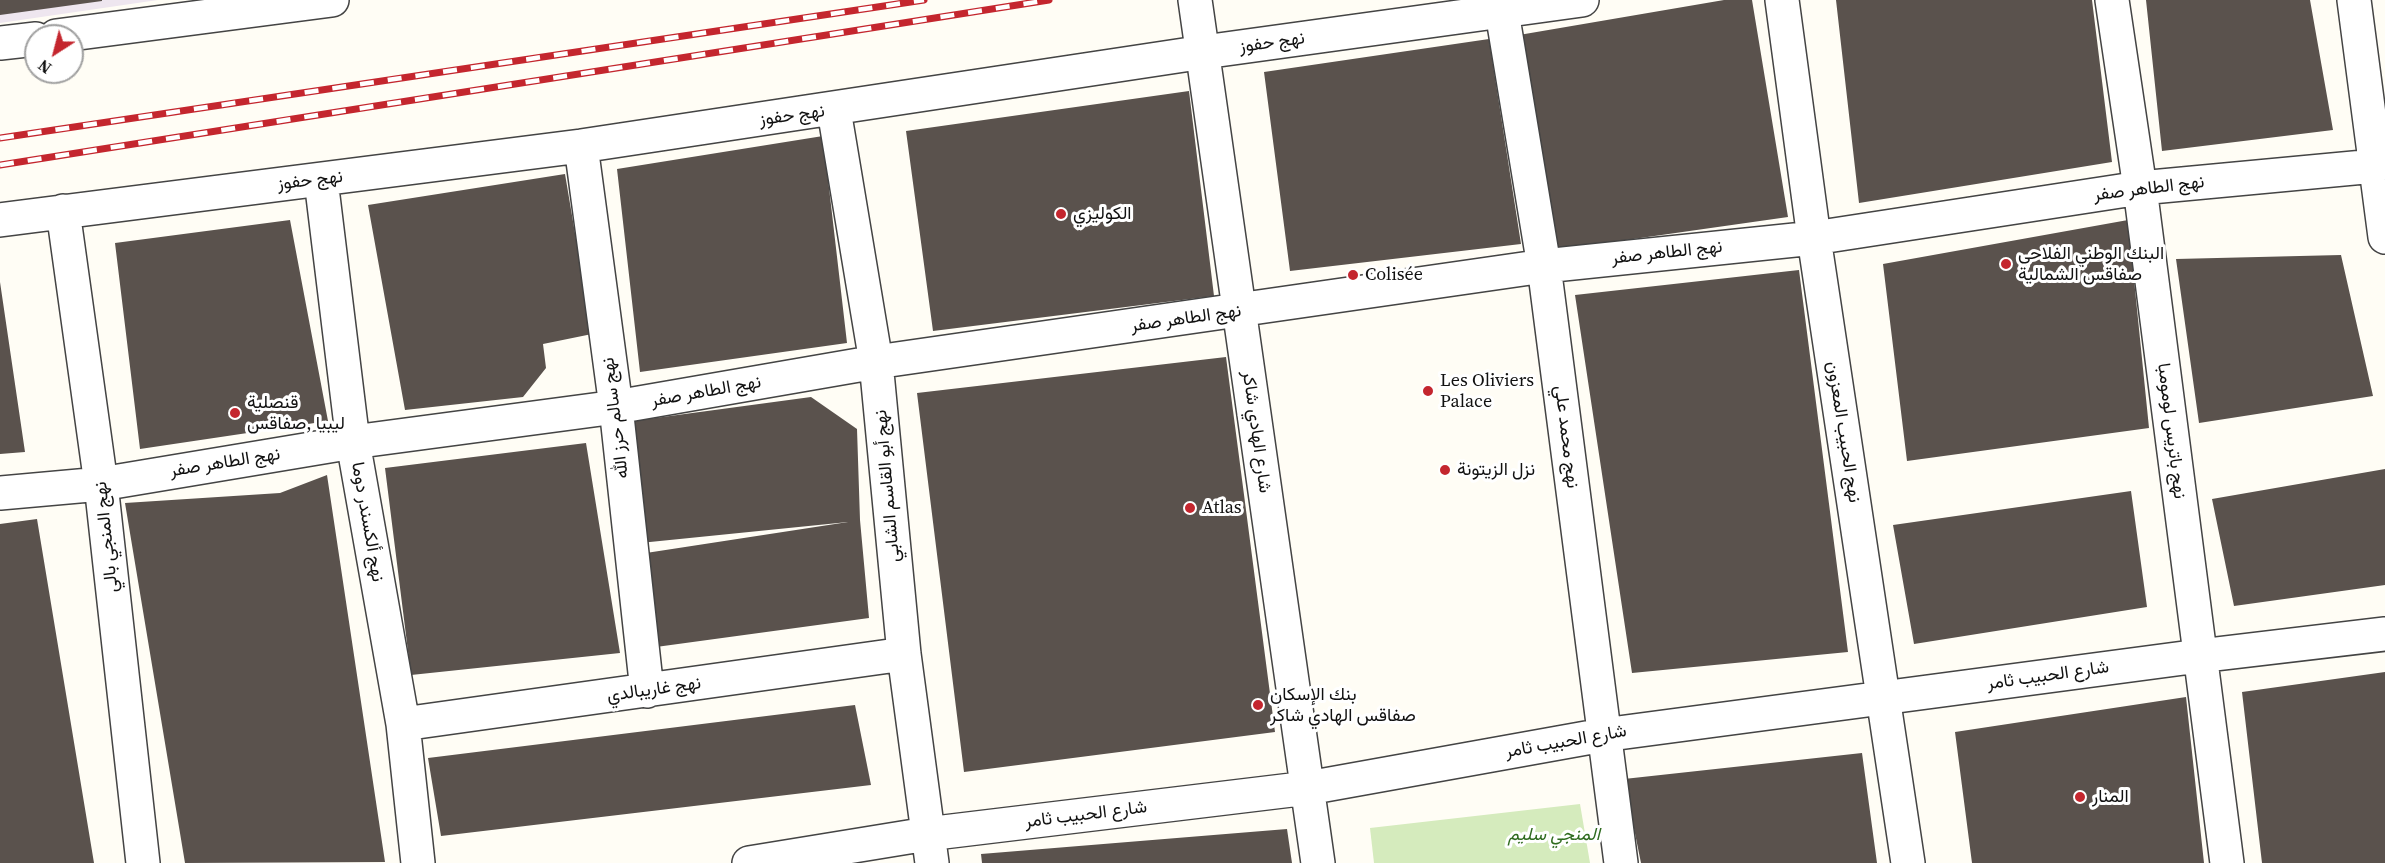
<!DOCTYPE html>
<meta charset="utf-8">
<style>
body{margin:0}
#map{position:relative;width:2385px;height:863px;overflow:hidden;background:#fffdf5;font-family:"Source Serif 4",serif}
canvas{display:block}
.north{position:absolute;left:24px;top:24px;width:60px;height:60px;box-sizing:border-box;background:#fff;border:2px solid #a0a0a0;border-radius:50%;rotate:216deg;font-size:16px;font-weight:700;line-height:24px;text-align:center;color:#111}
.north::after{content:'';display:block;margin:auto;width:21px;height:27px;background:#c4262e;clip-path:polygon(50% 0,100% 100%,50% 72%,0 100%)}
</style>
<div id="map">
<canvas width="2385" height="863"></canvas>
<div class="north">N</div>
</div>
<script>
const g = document.querySelector('canvas').getContext('2d');
g.lineJoin = 'round';
function paint(path, color) { g.fillStyle = color; g.fill(path, 'evenodd'); }
const shape = rows => new Path2D(rows.map(r => 'M' + r).join(''));
function trace(path, color, width, dash) { g.strokeStyle = color; g.lineWidth = width; g.lineCap = dash ? 'butt' : 'round'; g.setLineDash(dash || []); g.stroke(path); }
function label(font, color, halo, rows, align = 'center') {
  g.font = font + ' "Source Serif 4",Vazirmatn,serif'; g.lineWidth = 6; g.setLineDash([]); g.textBaseline = 'middle'; g.strokeStyle = halo; g.fillStyle = color; for (const [text, x, y, turn = 0] of rows) {
    g.save(); g.translate(x, y); g.rotate((+turn || 0) * Math.PI / 180); g.textAlign = isNaN(turn) ? turn : align; if (halo) g.strokeText(text, 0, 0); g.fillText(text, 0, 0); g.restore();
  }
}
const industrial = shape([
 [0,0,158,0,0,23]
]);
const green = shape([
 [1580,804,1590,863,1374,863,1370,828]
]);
const building = shape([
 [0,0,102,0,102,1,0,15],
 [1724,0,1752,0,1788,217,1556,250,1519,35],
 [1836,0,2092,0,2112,162,1859,203],
 [2146,0,2310,0,2333,130,2162,151],
 [1489,39,1521,244,1290,271,1264,72],
 [1189,91,1214,296,933,331,906,131],
 [823,136,847,343,640,372,617,169],
 [565,174,592,334,543,344,546,368,523,397,405,410,368,205],
 [290,220,328,421,140,449,115,243],
 [2128,220,2149,428,1907,461,1883,264],
 [2341,255,2373,396,2199,423,2176,259],
 [1799,270,1848,652,1632,673,1575,295],
 [0,282,25,452,0,454],
 [1226,357,1275,732,964,772,917,393],
 [811,397,857,429,860,520,869,618,656,647,646,553,848,522,640,543,633,421],
 [586,443,620,653,411,675,385,468],
 [2385,469,2385,585,2234,606,2212,499],
 [327,475,385,862,185,863,125,503,280,493],
 [2131,491,2147,607,1914,644,1893,525],
 [37,519,94,863,0,863,0,524],
 [2385,672,2385,863,2262,863,2242,692],
 [2186,697,2204,863,1972,863,1955,732],
 [855,705,871,785,441,836,428,758],
 [1862,753,1877,863,1641,863,1624,779],
 [1287,829,1292,863,982,863,981,854]
]);
const minor = shape([
 [1195,0,1318,863],
 [1782,0,1814,238,1908,863],
 [2112,0,2140,188,2227,863],
 [2354,0,2385,237],
 [1502,12,1544,266,1621,863],
 [56,36,332,0],
 [0,43,36,39],
 [834,110,876,362,904,654,932,863],
 [581,146,616,407,647,691],
 [321,180,353,442,403,724,418,863],
 [63,211,101,484,143,863],
 [0,220,581,146,1204,52,1582,0],
 [0,493,101,484,353,442,616,407,876,362,1544,266,1814,238,2140,188,2375,166],
 [403,724,904,654],
 [749,863,927,834,1308,788,1603,735,2199,656,2385,634]
]);
const rail = shape([
 [0,138,924,0],
 [0,165,1049,0]
]);
const markers = [
 [1061,214,6,"#c4262e"],
 [2006,264,6,"#c4262e"],
 [1353,275,6,"#c4262e"],
 [1428,391,6,"#c4262e"],
 [235,413,6,"#c4262e"],
 [1445,470,6,"#c4262e"],
 [1190,508,6,"#c4262e"],
 [1258,705,6,"#c4262e"],
 [2080,797,6,"#c4262e"]
];
const streetNames = [
 ["نهج حفوز",1272,43,-8],
 ["نهج حفوز",792,116,-8],
 ["نهج حفوز",310,181,-7],
 ["نهج الطاهر صفر",2149,189,-7],
 ["نهج الطاهر صفر",1667,253,-6],
 ["نهج الطاهر صفر",1186,319,-8],
 ["نهج الطاهر صفر",706,392,-10],
 ["نهج سالم حرز الله",616,418,-97],
 ["نهج باتريس لومومبا",2171,431,83],
 ["شارع الهادي شاكر",1256,432,82],
 ["نهج الحبيب المعزون",1843,432,81],
 ["نهج محمد علي",1566,437,83],
 ["نهج الطاهر صفر",225,463,-9],
 ["نهج أبو القاسم الشابي",888,486,-95],
 ["نهج ألكسندر دوما",367,522,80],
 ["نهج المنجي بالي",107,537,-96],
 ["شارع الحبيب ثامر",2048,676,-8],
 ["نهج غاريبالدي",654,690,-8],
 ["شارع الحبيب ثامر",1566,742,-10],
 ["شارع الحبيب ثامر",1086,815,-7]
];
const poiNames = [
 ["الكوليزي",1073,214],
 ["البنك الوطني الفلاحي",2018,254],
 ["صفاقس الشمالية",2018,275],
 ["Colisée",1365,275],
 ["Les Oliviers",1440,381],
 ["Palace",1440,402],
 ["قنصلية",247,403],
 ["ليبيا ,صفاقس",247,424],
 ["نزل الزيتونة",1457,470],
 ["Atlas",1202,508],
 ["بنك الإسكان",1270,695],
 ["صفاقس الهادي شاكر",1270,716],
 ["المنار",2092,797]
];
const parkNames = [
 ["المنجي سليم",1554,835]
];
paint(industrial, '#eee6ef');
paint(green, '#d5ebbd');
paint(building, '#5a524d');
trace(minor, '#444', 36);
trace(minor, '#fff', 33);
trace(rail, '#c4262e', 7);
trace(rail, '#fff', 4.5, [14]);
for (const [x, y, r, color] of markers) { const dot = new Path2D(); dot.arc(x, y, r, 0, 2 * Math.PI); g.fillStyle = color; g.fill(dot); trace(dot, '#fff', 2); }
label('18px', '#111', '#fff', streetNames);
label('18px', '#111', '#fff', poiNames, 'left');
label('italic 18px', '#2f6b1f', '#fff', parkNames);
</script>
